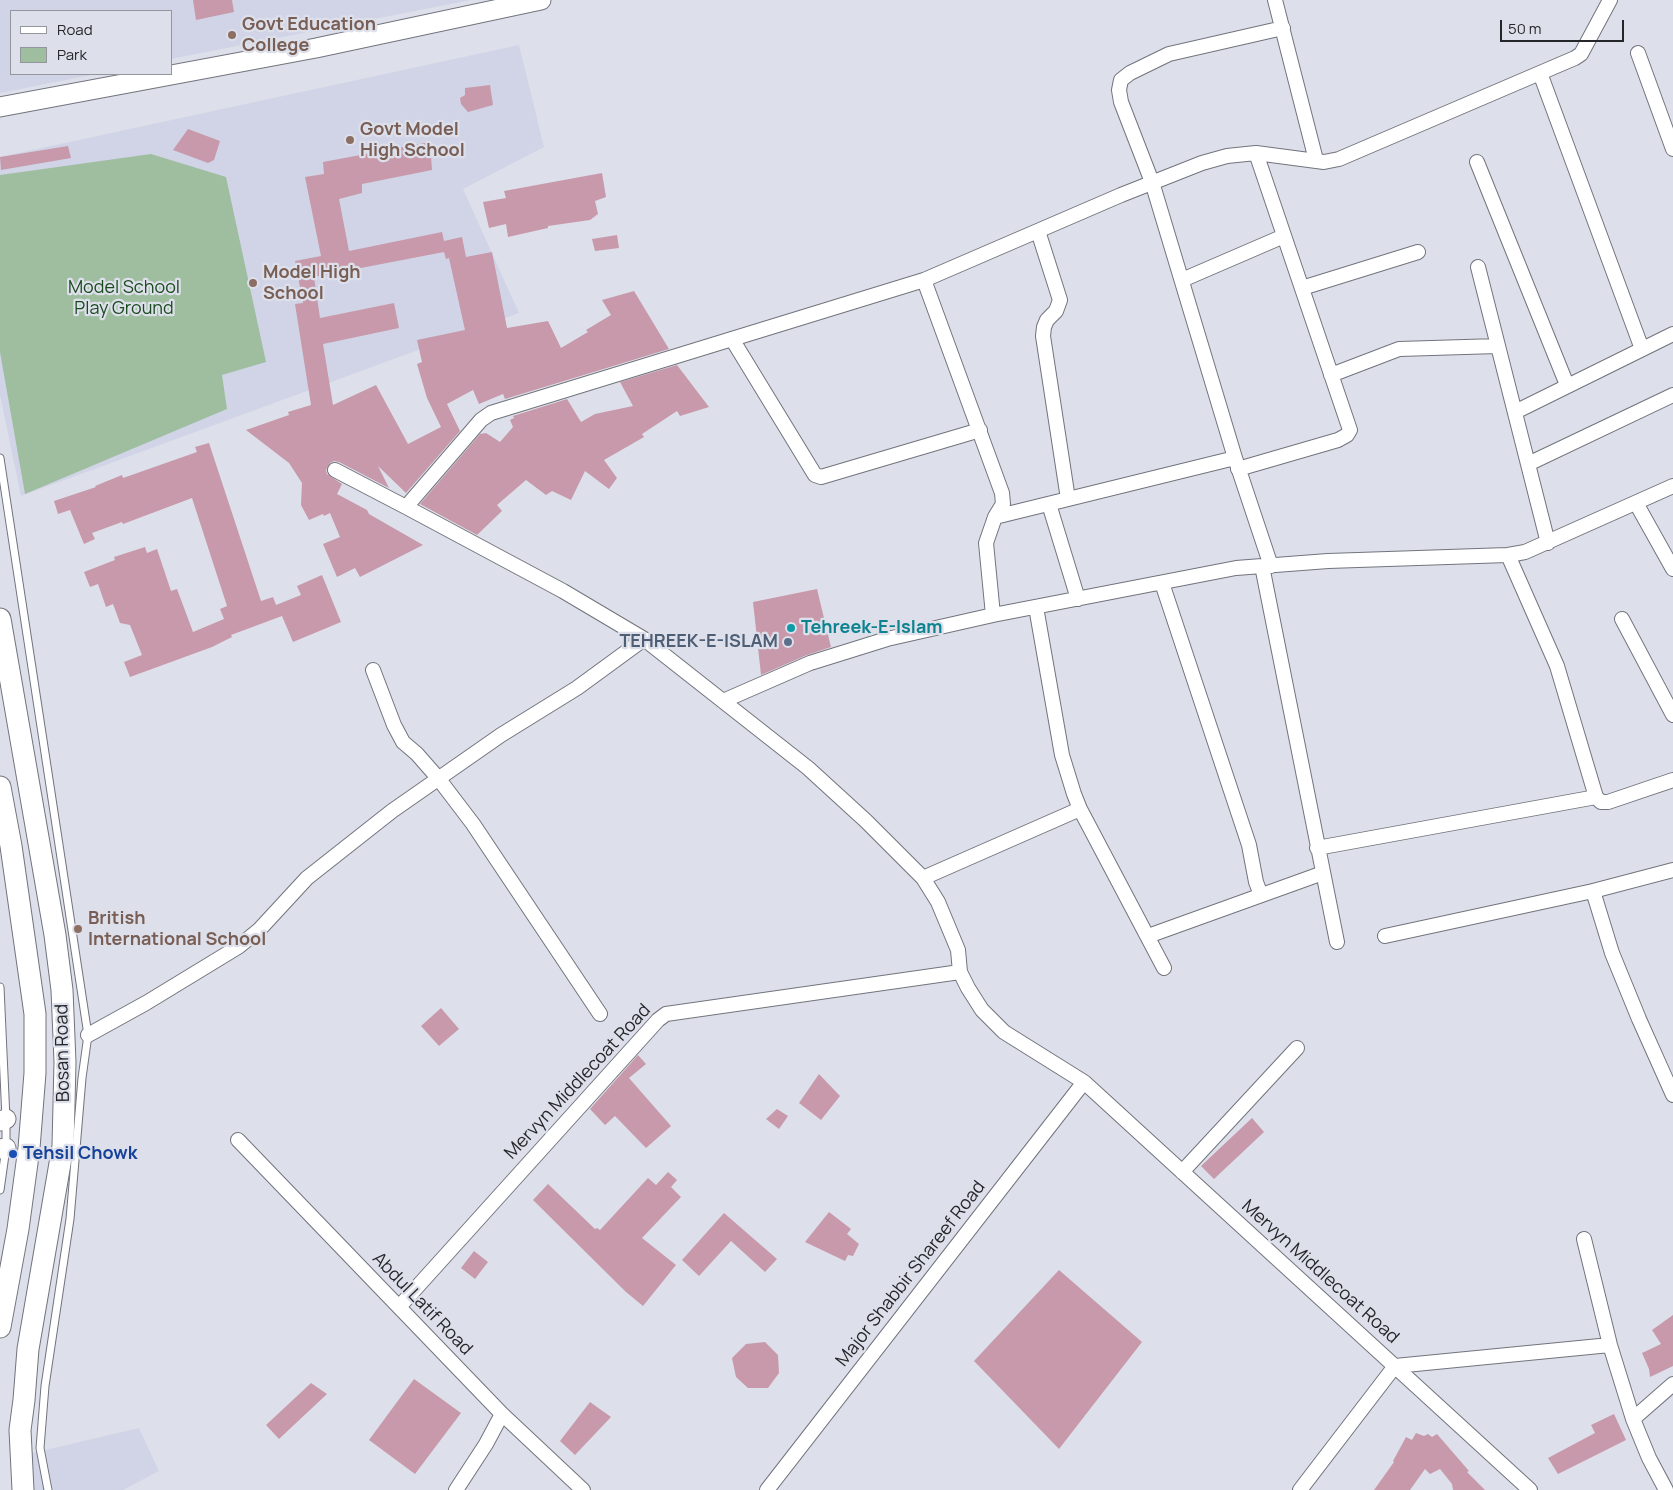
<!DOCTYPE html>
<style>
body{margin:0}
#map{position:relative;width:1673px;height:1490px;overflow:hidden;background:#dde0ea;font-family:Manrope,sans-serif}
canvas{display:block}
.legend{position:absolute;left:10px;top:10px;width:162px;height:65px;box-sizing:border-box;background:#dde0ea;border:1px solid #93969d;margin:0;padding:6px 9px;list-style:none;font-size:15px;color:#25262a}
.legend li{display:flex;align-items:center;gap:10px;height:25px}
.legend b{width:25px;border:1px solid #93969d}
.scale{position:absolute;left:1500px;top:20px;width:124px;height:22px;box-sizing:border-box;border:2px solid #25262a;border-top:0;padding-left:6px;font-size:15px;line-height:18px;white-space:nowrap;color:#25262a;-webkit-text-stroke:4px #dde0ea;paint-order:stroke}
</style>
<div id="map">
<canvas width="1673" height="1490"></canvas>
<ul class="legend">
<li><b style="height:6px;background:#fff"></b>Road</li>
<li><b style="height:14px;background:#9fbea0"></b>Park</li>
</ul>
<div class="scale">50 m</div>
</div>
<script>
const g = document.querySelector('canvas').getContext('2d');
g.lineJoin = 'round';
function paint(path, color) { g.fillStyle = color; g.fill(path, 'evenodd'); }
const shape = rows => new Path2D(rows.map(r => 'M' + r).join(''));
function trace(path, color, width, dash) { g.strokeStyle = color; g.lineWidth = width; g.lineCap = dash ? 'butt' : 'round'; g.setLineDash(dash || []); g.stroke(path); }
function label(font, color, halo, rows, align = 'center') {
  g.font = font + ' Manrope,sans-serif'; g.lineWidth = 4.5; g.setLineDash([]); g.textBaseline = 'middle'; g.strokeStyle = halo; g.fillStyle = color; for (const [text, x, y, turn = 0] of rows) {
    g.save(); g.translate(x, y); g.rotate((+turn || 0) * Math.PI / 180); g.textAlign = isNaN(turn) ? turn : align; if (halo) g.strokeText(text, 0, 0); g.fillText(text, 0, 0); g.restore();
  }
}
const built = shape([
 [0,0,471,0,171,59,171,11,11,11,11,74,96,74,0,93],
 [519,45,544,147,463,189,519,313,21,496,0,395,0,157],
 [139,1428,159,1471,123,1490,32,1490,24,1455]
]);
const green = shape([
 [151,154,226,177,266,362,222,375,227,409,25,494,0,352,0,175]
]);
const building = shape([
 [193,0,232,0,234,12,196,20],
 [490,85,493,105,468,112,461,104,460,98,465,95,465,88],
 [188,129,220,141,214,160,208,163,173,150],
 [430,142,432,170,362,184,362,193,339,199,349,251,442,232,444,241,462,237,466,257,492,252,507,328,548,321,561,348,588,332,586,330,611,315,602,300,634,291,669,349,505,399,503,394,479,404,473,390,447,404,460,431,406,493,378,466,389,488,339,462,334,461,330,463,326,470,327,474,342,484,337,494,367,510,369,514,423,545,360,577,355,568,337,577,323,544,340,537,330,513,324,516,323,514,309,520,301,505,302,483,289,463,246,430,289,415,288,412,311,405,295,304,303,303,295,261,321,256,305,177,324,174,323,162],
 [444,252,446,259,449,258,465,330,417,340,422,362,417,364,427,398,441,427,408,444,376,385,333,405,323,344,399,328,394,303,320,318,314,277],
 [68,146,71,158,1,170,0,157],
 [602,173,606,197,595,201,598,214,590,220,548,226,548,228,508,237,506,224,489,228,483,202,506,198,504,191],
 [617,235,619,248,595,251,592,239],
 [677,365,709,407,680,416,677,411,642,434,644,437,604,460,617,478,609,489,585,471,571,500,552,491,546,495,526,480,497,505,502,511,477,535,420,504,480,434,486,433,500,442,513,427,510,420,514,418,513,416,567,399,581,422,595,414,633,406,620,382],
 [209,443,261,601,273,597,276,605,301,595,297,586,322,575,341,622,293,642,282,616,231,635,232,637,212,647,130,677,124,662,142,655,130,625,120,623,113,604,106,607,98,584,90,587,84,572,115,560,114,557,145,547,147,553,157,549,171,591,177,589,193,632,224,619,220,609,227,606,192,498,123,524,122,522,92,533,95,539,84,544,70,510,58,514,54,501,96,487,95,486,122,475,123,478,197,452,195,447],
 [817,589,831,647,807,655,761,675,753,602],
 [441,1008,459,1029,439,1046,421,1026],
 [638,1055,646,1064,629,1078,671,1126,646,1148,615,1116,605,1125,590,1109],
 [819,1074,840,1096,821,1120,799,1103],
 [777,1109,788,1116,779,1129,766,1119],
 [1252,1118,1264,1132,1214,1179,1201,1166],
 [668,1172,677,1180,671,1187,681,1197,642,1238,676,1265,643,1306,626,1292,533,1200,548,1184,595,1229,597,1228,600,1230,648,1178,656,1185],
 [829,1212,851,1229,847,1234,859,1244,853,1256,848,1255,845,1261,805,1242],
 [724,1213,777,1259,765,1272,731,1241,699,1276,682,1260],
 [474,1251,488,1262,475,1279,461,1268],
 [1059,1270,1142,1342,1059,1449,974,1361],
 [1673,1315,1673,1366,1650,1377,1649,1369,1642,1353,1661,1344,1652,1330],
 [765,1342,778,1355,779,1373,768,1388,748,1388,736,1377,732,1358,746,1344],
 [414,1379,461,1413,415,1474,369,1440],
 [311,1383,327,1394,279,1439,266,1425],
 [590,1402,611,1417,575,1455,560,1441],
 [1614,1414,1626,1440,1558,1474,1548,1458,1595,1433,1591,1425],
 [1416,1433,1424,1436,1428,1434,1432,1437,1437,1434,1469,1471,1467,1472,1485,1490,1453,1490,1452,1484,1440,1469,1430,1474,1425,1469,1410,1490,1374,1490,1394,1462,1393,1461,1406,1437,1412,1440]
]);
const lane = shape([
 [0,458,88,1035,82,1078,70,1219,45,1386,40,1448,48,1490],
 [0,987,6,1119,6,1148,0,1190]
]);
const street = shape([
 [1275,0,1316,160],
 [1638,53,1673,149],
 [1540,73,1642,349],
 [1477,162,1567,385],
 [1038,231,1060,300,1056,311,1047,320,1044,327,1043,336,1068,499],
 [1478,267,1548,543],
 [924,280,1002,493,1003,504,995,517,986,543,993,615],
 [1182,280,1284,236],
 [1302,288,1418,252],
 [732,339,815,475,821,477,980,430],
 [1331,375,1399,349,1498,346],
 [1515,412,1673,334],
 [1528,464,1673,395],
 [1238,469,1338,440,1347,435,1350,430,1256,153],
 [335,470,406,507,563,591,644,639,808,768,866,821,923,878,938,902,958,950,960,972,968,988,982,1010,1004,1032,1084,1082,1530,1490],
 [1636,503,1673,569],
 [1049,504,1078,599],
 [406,507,481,420,491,413,924,280,1121,195,1202,163,1227,156,1256,153,1324,162,1339,159,1575,58,1581,54,1610,0],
 [995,517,1235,458],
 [1508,555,1557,666,1596,797,1601,802,1608,802,1673,780],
 [1262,566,1337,942],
 [1271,566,1235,458,1152,182,1121,102,1119,90,1121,80,1130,73,1169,54,1283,28],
 [1162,583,1249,845,1256,882,1261,895],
 [1036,607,1062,755,1074,794,1080,809,1164,968],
 [1622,619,1673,715],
 [373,670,394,725,403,742,417,754,438,778,473,824,600,1014],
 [723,701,810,663,887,639,993,615,1236,568,1328,561,1508,555,1525,552,1673,486],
 [1317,848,1596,797],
 [923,878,1080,809],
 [1593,891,1612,953,1639,1019,1673,1095],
 [1148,936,1323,873],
 [1385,936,1593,891,1673,870],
 [88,1035,146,1003,238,947,259,930,307,878,392,811,501,735,577,688,644,639],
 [238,1140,502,1414,583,1490],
 [1182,1172,1297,1048],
 [1584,1239,1610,1345,1633,1419,1649,1458,1666,1490],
 [399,1307,658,1020,666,1014,960,972],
 [1633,1419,1673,1384],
 [456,1490,486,1444,502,1414],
 [767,1490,1084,1082],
 [1300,1490,1395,1366,1610,1345]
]);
const secondary = shape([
 [0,107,316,48,541,0],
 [0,1121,6,1119],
 [0,1149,6,1148]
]);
const primary = shape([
 [0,619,55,935,62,990,65,1062,63,1146,28,1349,24,1400,20,1430,23,1490],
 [0,787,11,846,35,1014,35,1073,29,1148,18,1229,0,1327]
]);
const markers = [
 [232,35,5,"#8d6e63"],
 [350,140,5,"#8d6e63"],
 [253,283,5,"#8d6e63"],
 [791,628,5,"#0f9aa8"],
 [788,642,5,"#5c6f8a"],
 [78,929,5,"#8d6e63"],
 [13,1154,5,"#1a4fb4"]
];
const educationNames = [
 ["Govt Education",242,25],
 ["College",242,46],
 ["Govt Model",360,130],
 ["High School",360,151],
 ["Model High",263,273],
 ["School",263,294],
 ["British",88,919],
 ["International School",88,940]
];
const parkNames = [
 ["Model School",124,288],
 ["Play Ground",124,309]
];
const cultureNames = [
 ["Tehreek-E-Islam",801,628]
];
const serviceNames = [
 ["TEHREEK-E-ISLAM",778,642]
];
const streetNames = [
 ["Bosan Road",63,1053,-91],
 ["Mervyn Middlecoat Road",578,1082,-47],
 ["Mervyn Middlecoat Road",1320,1272,42],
 ["Major Shabbir Shareef Road",911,1274,-52],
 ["Abdul Latif Road",422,1304,46]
];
const transitNames = [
 ["Tehsil Chowk",23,1154]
];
paint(built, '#d0d4e6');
paint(green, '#9fbea0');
paint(building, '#c799aa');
trace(lane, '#72747d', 9);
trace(street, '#72747d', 16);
trace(secondary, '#72747d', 21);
trace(primary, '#72747d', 23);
trace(lane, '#fff', 7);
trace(street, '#fff', 14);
trace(secondary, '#fff', 19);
trace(primary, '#fff', 21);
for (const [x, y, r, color] of markers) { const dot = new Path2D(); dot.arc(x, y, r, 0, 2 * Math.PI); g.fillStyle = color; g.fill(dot); trace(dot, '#dde0ea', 2); }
label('bold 18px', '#785e54', '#dde0ea', educationNames, 'left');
label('18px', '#1a4b1e', '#dde0ea', parkNames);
label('bold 18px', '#0d838f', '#dde0ea', cultureNames, 'left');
label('bold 18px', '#4e5e75', '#dde0ea', serviceNames, 'right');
label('18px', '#25262a', '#dde0ea', streetNames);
label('bold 18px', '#164399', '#dde0ea', transitNames, 'left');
</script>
